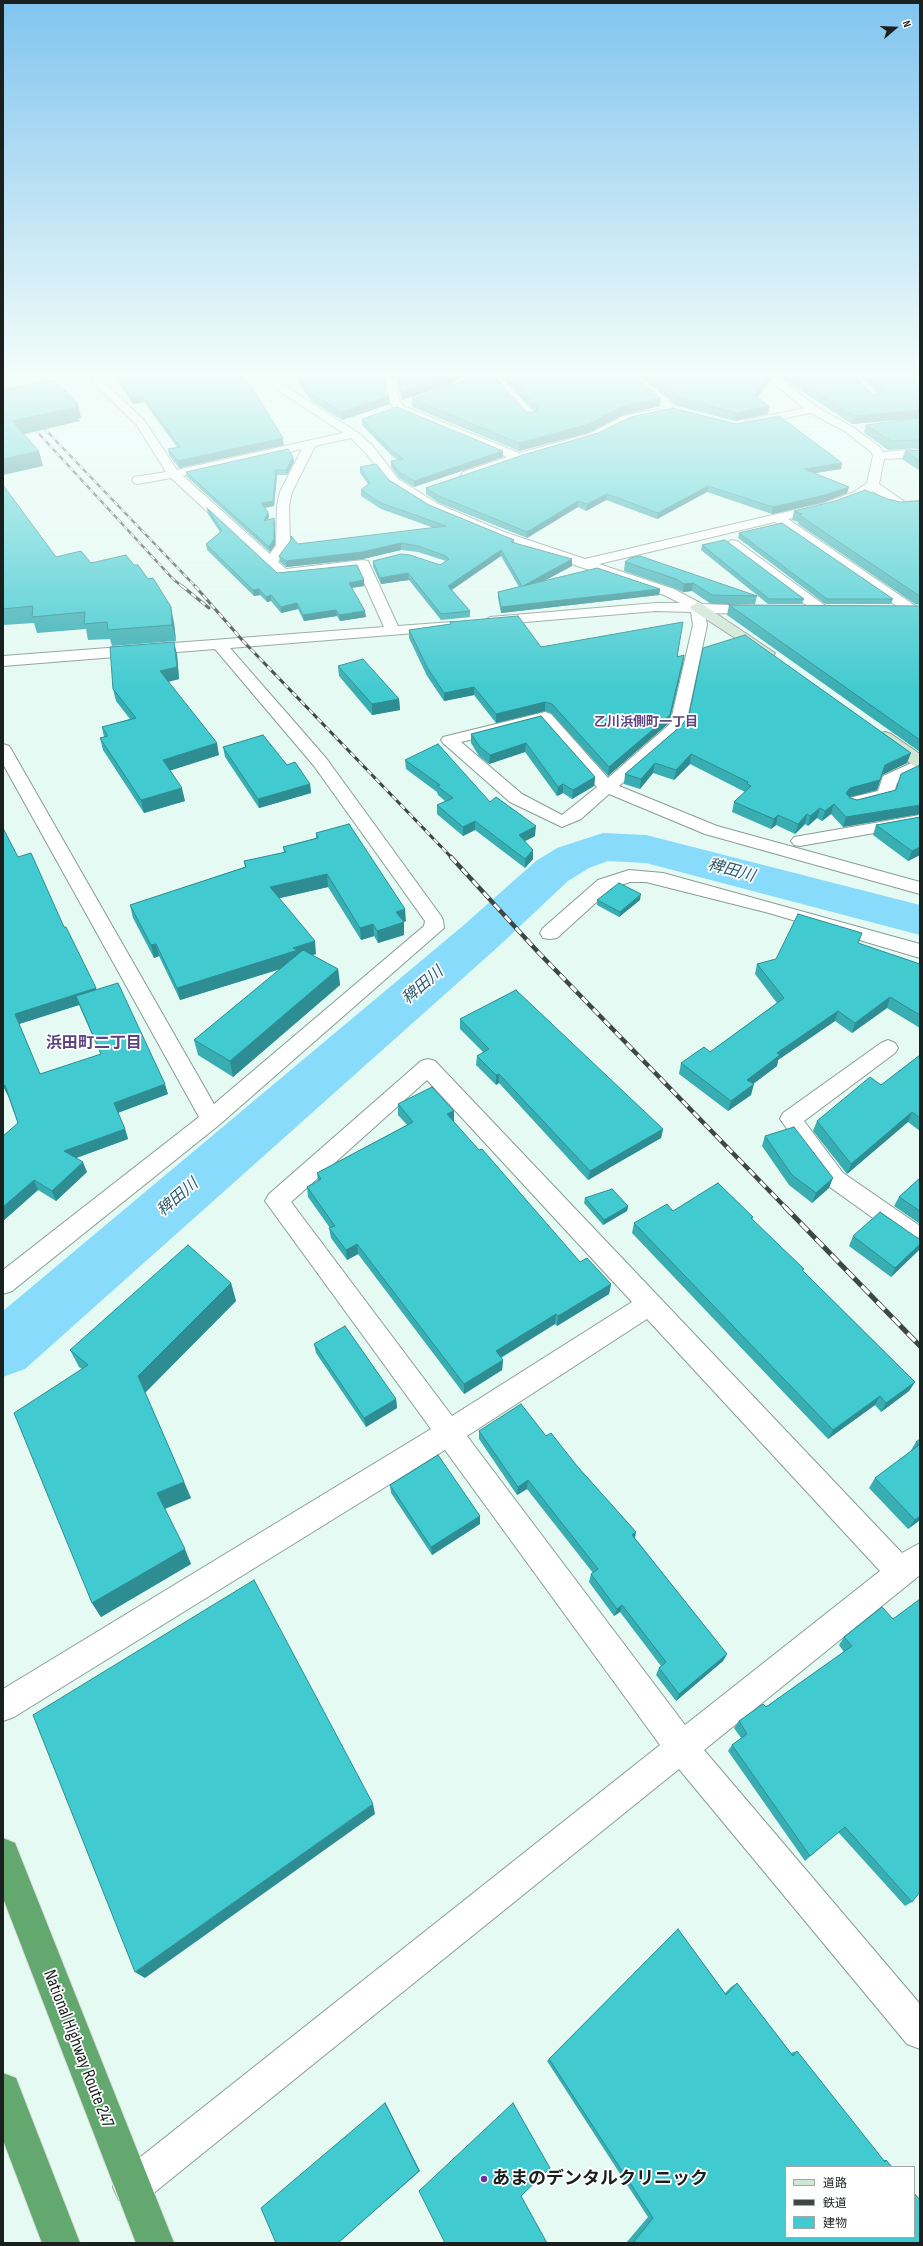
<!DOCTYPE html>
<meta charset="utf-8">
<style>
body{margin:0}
#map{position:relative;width:923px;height:2246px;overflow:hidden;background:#e5faf3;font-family:"Sofia Sans Condensed","Noto Sans JP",sans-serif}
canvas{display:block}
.frame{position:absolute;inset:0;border:4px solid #19201e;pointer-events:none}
.legend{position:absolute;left:785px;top:2166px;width:130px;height:72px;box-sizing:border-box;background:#fff;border:1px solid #a3a6a5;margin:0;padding:5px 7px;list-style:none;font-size:12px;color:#19201e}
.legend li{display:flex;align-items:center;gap:8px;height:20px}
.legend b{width:20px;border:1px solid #a3a6a5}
.north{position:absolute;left:875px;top:8px;width:40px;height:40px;-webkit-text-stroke:3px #fff;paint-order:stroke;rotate:71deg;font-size:11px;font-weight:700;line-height:16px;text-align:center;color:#19201e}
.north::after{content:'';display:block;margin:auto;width:14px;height:18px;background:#19201e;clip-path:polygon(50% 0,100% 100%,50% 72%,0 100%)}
</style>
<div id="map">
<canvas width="923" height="2246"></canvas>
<div class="frame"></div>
<ul class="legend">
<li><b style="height:5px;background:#d0e5d4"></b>道路</li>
<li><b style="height:5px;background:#3e4744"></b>鉄道</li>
<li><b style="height:11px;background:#41cad0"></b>建物</li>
</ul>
<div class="north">N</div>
</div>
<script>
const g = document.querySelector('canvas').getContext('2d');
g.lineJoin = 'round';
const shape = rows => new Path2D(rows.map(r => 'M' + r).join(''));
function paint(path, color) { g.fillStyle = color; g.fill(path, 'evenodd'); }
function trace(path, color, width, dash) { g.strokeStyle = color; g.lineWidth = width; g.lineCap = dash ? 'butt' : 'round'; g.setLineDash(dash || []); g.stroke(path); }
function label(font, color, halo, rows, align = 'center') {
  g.font = font + ' "Sofia Sans Condensed","Noto Sans JP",sans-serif'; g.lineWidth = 3.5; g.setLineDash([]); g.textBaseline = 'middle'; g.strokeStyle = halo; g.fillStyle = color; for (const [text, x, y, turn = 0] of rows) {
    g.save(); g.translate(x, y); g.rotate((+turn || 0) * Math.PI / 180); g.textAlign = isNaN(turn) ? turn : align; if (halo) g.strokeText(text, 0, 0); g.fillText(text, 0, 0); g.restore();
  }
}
const river = shape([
 [603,833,646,835,920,905,920,935,646,863,608,861,589,868,568,881,499,946,25,1369,3,1377,3,1311,465,924,536,861,557,848,603,833]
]);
const street = shape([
 [92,377,103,377,102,380,144,420,177,470,343,433,258,377,271,377,357,432,373,446,398,479,438,504,504,532,585,559,824,503,854,492,867,483,873,456,871,452,846,432,811,413,751,425,747,424,745,422,747,420,804,408,766,377,778,377,817,407,854,428,880,447,883,452,920,449,920,457,884,459,879,484,905,502,920,501,920,509,898,509,873,491,862,498,832,509,788,519,917,607,919,610,917,613,907,613,775,522,599,564,674,589,702,604,759,606,766,610,759,614,705,613,707,625,686,724,679,734,619,786,717,826,920,882,920,894,705,834,609,794,581,819,562,827,510,802,443,743,441,740,443,737,545,712,551,714,608,778,670,724,693,625,691,612,656,611,490,625,485,624,483,621,490,617,656,603,680,603,664,595,494,538,430,510,390,485,365,452,351,438,315,446,292,492,289,506,290,545,278,562,286,569,363,560,368,561,398,626,452,622,459,626,452,630,230,648,326,758,441,916,443,920,444,928,219,1125,12,1291,3,1294,3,1270,199,1117,3,764,3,744,9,746,11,749,214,1104,424,926,425,921,314,766,215,649,3,666,3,656,384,627,358,569,283,578,278,577,171,478,138,484,134,483,132,480,134,477,166,472,136,424,92,382,91,380,92,377],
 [302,449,280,492,277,506,276,545,270,554,183,476,302,449],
 [541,723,597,787,562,815,522,794,461,742,541,723],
 [386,377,396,377,398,396,403,406,519,453,589,434,623,416,658,409,664,412,662,414,630,421,597,438,522,460,467,479,461,475,463,472,507,457,395,410,386,396,386,377],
 [732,540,737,541,827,607,829,610,827,613,817,613,727,547,725,544,732,540],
 [920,759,920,771,897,783,892,798,859,806,853,805,850,801,853,797,878,791,883,776,920,759],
 [920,815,920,825,800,846,794,845,791,841,794,837,800,836,920,815],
 [629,870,663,873,920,944,920,958,769,913,646,882,630,882,612,888,557,938,550,939,543,938,540,933,543,928,598,880,629,870],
 [888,1040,895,1043,898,1048,895,1053,804,1121,843,1173,920,1226,920,1249,912,1246,827,1185,780,1119,783,1113,881,1043,888,1040],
 [428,1059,435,1061,902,1553,920,1543,920,1575,704,1750,920,2004,920,2049,907,2044,679,1769,145,2200,132,2206,119,2200,113,2187,119,2174,660,1745,445,1450,14,1717,3,1721,3,1689,431,1429,265,1201,269,1194,421,1061,428,1059],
 [427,1080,632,1302,452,1416,291,1202,427,1080],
 [647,1319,880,1571,685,1725,467,1436,647,1319]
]);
const secondary = shape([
 [697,603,702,604,775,653,773,656,768,657,763,656,692,610,690,607,697,603],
 [885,732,891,734,920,754,920,767,914,766,879,740,877,737,879,734,885,732]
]);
const highway = shape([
 [3,1838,15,1843,174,2243,136,2243,3,1898,3,1838],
 [3,2073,16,2078,80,2243,42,2243,3,2140,3,2073]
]);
const railFar3 = shape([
 [3,385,15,397],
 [38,422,196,587],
 [29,423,173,579,183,587]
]);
const railFar2 = shape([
 [182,586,209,608],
 [195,586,243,641,452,858]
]);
const railFar1 = shape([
 [451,857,538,952,786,1208]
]);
const rail = shape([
 [785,1207,920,1346]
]);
const wall = shape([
 [117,377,243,377,284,445,179,468,169,455,168,449,177,447,144,402,133,404,117,380],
 [295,377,386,377,385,389,390,404,342,420,310,400],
 [397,377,462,377,449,385,402,400],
 [501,377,635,377,660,406,623,415,588,433,519,451,412,407,412,399,471,378,526,412,534,412],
 [641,377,770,377,769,381,758,397,768,414,735,421,677,406],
 [780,377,855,377,872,394,878,394,861,377,920,377,920,418,852,424],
 [920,418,920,448,888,450,864,433,866,425],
 [362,419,503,451,503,457,414,487,399,478,391,467,391,461,398,460,393,457,362,425],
 [920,450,920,471,902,459,905,451],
 [293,457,294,462,287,475,277,475,274,506,265,508,268,512,269,517,267,520,275,523,275,545,270,552,187,477,186,472],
 [842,463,841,469,815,473,849,487,847,493,824,502,772,514,707,492,657,519,606,500,586,511,578,507,527,538,439,503,426,494,426,488],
 [360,467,389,480,429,505,514,540,514,542,572,566,544,581,660,589,659,595,501,613,498,598,498,592,519,587,501,556,452,590,470,611,470,617,441,620,409,580,381,584,373,567,373,561,440,565,446,561,418,552,401,550,363,559,286,567,280,562,279,556,298,544,434,528,381,509,361,496,361,490,368,484,360,473],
 [3,485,56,557,91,563,174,623,176,641,112,646,110,639,88,640,86,629,37,633,34,623,3,625],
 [888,499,900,502,920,501,920,605,915,604,798,524,798,522,792,520,794,511],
 [207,508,277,573,364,580,364,586,352,588,366,617,340,621,337,616,304,621,298,609,281,613,271,601,267,602,260,595,254,596,207,550,206,544,220,532,208,514],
 [739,533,893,599,891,604,825,604,738,538],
 [702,545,804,599,802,604,768,604,701,550],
 [625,562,757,596,755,604,711,604,692,591,683,592,674,588,624,571],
 [729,605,920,606,920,752,727,615],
 [450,622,541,647,677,657,684,655,683,663,669,723,608,776,551,713,545,711,496,723,474,695,444,701,427,676,409,638,409,630,450,624],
 [177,654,179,679,168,682,219,755,170,770,185,801,144,813,103,750,100,738,104,737,102,727,130,719,116,701,113,689],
 [338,666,399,699,400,710,372,715,339,676],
 [541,716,595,777,594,786,572,799,563,793,557,796,525,752,489,764,479,756,471,743,471,734],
 [682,725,907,763,882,775,877,790,849,797,857,800,896,790,920,814,843,827,831,814,822,821,817,818,808,826,805,824,795,834,776,825,771,829,732,812,734,802,745,792,690,764,674,780,653,773,640,789,624,784,625,774],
 [223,747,287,765,310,784,311,793,259,808,225,757],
 [405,760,490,802,535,836,525,841,533,859,525,868,475,830,463,836,437,814,437,805,445,801,438,795,437,792,406,769],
 [920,817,920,855,908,861,873,835,876,825],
 [316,833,406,921,404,922,404,935,378,943,374,936,361,940,328,887,279,898,316,954,312,955,338,969,340,985,233,1077,198,1055,194,1040,281,969,180,1000,159,956,154,958,133,918,130,905,245,867,244,861,284,853,283,847,316,838],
 [18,857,64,927,96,990,168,1094,118,1113,125,1129,128,1139,76,1158,87,1172,56,1201,38,1190,3,1221,18,1123,8,1096],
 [79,1005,101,1055,40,1074,19,1024],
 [597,900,640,900,619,917,597,905],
 [858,944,920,964,920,1028,887,1008,852,1033,835,1021,778,1060,777,1066,753,1084,751,1095,728,1111,679,1074,681,1063,710,1052,777,1003,755,974,757,964],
 [460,1019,663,1129,661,1138,588,1180,499,1083,496,1085,476,1065,477,1056,483,1052,460,1029],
 [920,1055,920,1131,908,1122,847,1174,813,1131,817,1121,881,1085],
 [398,1104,454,1111,454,1121,453,1122,479,1150,580,1262,611,1284,609,1294,557,1326,555,1324,501,1358,503,1360,502,1370,464,1394,358,1254,347,1260,331,1238,329,1228,330,1228,308,1197,307,1187,318,1181,317,1173,407,1125,398,1115],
 [765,1136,829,1188,812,1203,789,1185,762,1146],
 [920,1178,920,1224,894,1206,899,1197],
 [585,1198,628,1206,627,1211,603,1225,584,1203],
 [673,1211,753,1217,752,1220,803,1271,915,1382,909,1391,881,1412,875,1405,828,1439,632,1233,634,1223],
 [853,1236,916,1237,919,1250,891,1277,849,1246],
 [231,1283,236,1301,145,1392,191,1498,165,1509,191,1564,101,1617,92,1603,82,1369,79,1367,70,1350],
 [314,1344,396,1399,397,1408,366,1427,316,1353],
 [479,1431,546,1436,577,1466,636,1532,635,1538,727,1654,723,1661,676,1701,656,1675,659,1668,661,1666,620,1612,614,1616,589,1582,591,1574,593,1573,527,1489,517,1495,479,1439],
 [920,1439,920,1520,908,1529,869,1488,875,1478,910,1452,916,1442],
 [390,1485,480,1516,480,1524,432,1555,391,1493],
 [882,1607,912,1902,905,1906,838,1832,805,1861,728,1751,732,1745,741,1738,734,1728,739,1721,766,1707,844,1652,839,1645,844,1637],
 [678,1929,725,1993,731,1987,737,1983,791,2053,797,2051,883,2160,886,2160,920,2243,626,2243,648,2217,547,2061]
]);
const shadedWall = shape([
 [385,377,386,377,384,396,384,388],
 [446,377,462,377,449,385,402,400,401,392],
 [768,377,770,377,769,381,753,403,755,395],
 [143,396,144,402,133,404,132,398],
 [389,396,390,404,342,420,342,412],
 [661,398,660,406,623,415,588,433,519,451,519,443,623,406],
 [78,403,81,418,79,418,80,421,16,436,12,421],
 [769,406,768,414,735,421,736,413],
 [920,410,920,418,852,424,854,416],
 [283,438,284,445,179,468,178,461],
 [39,451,43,466,3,475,3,459],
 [503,451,503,457,414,487,414,481],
 [293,457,294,462,287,475,286,470],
 [842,463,841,469,803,475,804,469],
 [276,470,277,475,274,506,262,508,261,503],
 [708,486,707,492,657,519,658,513],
 [849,487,847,493,824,502,772,514,773,507],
 [607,494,606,500,586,511,587,504],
 [578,501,578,507,527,538,527,532],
 [268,512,269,517,265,526,264,521],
 [274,518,275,523,275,545,270,552,269,547],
 [401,543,401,550,363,559,286,567,286,561],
 [501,550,501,556,448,592,448,586],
 [572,559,572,566,523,592,523,586],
 [408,573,409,580,381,584,380,578],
 [364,580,364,586,349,588,349,583],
 [693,583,692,591,683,592,684,584],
 [259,589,260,595,254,596,253,590],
 [660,589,659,595,501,613,501,607],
 [271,595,271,601,267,602,266,597],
 [297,603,298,609,281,613,281,607],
 [171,607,174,623,176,641,172,625],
 [336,610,337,616,304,621,303,615],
 [365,611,366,617,340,621,339,615],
 [174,642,177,654,179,679,163,683,160,671],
 [684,655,683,663,669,723,608,776,609,767],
 [474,687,474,695,444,701,444,693],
 [399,699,400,710,372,715,372,704],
 [545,702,545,711,496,723,496,714],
 [217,743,219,755,166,772,163,760],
 [526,743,525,752,489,764,490,755],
 [911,753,907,763,882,775,877,790,847,798,846,793,850,788,885,765],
 [691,754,690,764,674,780,676,770],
 [655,763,653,773,640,789,641,779],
 [595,777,594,786,572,799,573,790],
 [310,784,311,793,259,808,258,799],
 [563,784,563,793,557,796,558,787],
 [182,788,185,801,144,813,141,800],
 [834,804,831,814,822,821,825,811],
 [920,805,920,814,843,827,846,817],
 [820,808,817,818,808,826,810,816],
 [807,814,805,824,795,834,798,824],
 [778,815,776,825,771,829,774,819],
 [475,821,475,830,463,836,463,827],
 [536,826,535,836,519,844,519,835],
 [920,847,920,855,908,861,912,851],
 [533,850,533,859,525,868,525,859],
 [327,874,328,887,272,900,270,887],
 [641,894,640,900,619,917,620,912],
 [405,909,406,921,397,924,396,912],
 [404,922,404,935,378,943,377,931],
 [373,924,374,936,361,940,360,928],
 [315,941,316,954,299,959,299,963,180,1000,177,988,293,948],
 [156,944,159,956,154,958,151,945],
 [338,969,340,985,233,1077,230,1061],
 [96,988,99,999,76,996,79,1005,19,1024,15,1014],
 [890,997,887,1008,852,1033,855,1023],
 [838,1011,835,1021,778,1060,777,1066,745,1090,747,1080,777,1053],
 [499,1074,499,1083,496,1085,496,1075],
 [165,1084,168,1094,117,1113,114,1103],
 [754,1084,751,1095,728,1111,731,1101],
 [5,1085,9,1095,8,1096,3,1086],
 [454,1111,454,1121,447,1125,447,1114],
 [912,1112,908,1122,847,1174,851,1164],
 [125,1129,128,1139,68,1161,64,1151],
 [663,1129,661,1138,588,1180,590,1171],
 [83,1162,87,1172,56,1201,52,1191],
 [833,1178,829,1188,812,1203,816,1193],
 [34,1180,38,1190,3,1221,3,1207],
 [628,1206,627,1211,603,1225,604,1220],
 [357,1244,358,1254,347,1260,346,1250],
 [920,1244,920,1248,919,1250,891,1277,895,1268],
 [231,1283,236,1301,145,1393,138,1376],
 [611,1284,609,1294,557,1326,558,1316],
 [556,1314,555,1324,495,1361,496,1351],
 [503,1360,502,1370,464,1394,464,1384],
 [915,1382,909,1391,881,1412,886,1403],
 [880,1396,875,1405,828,1439,833,1430],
 [396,1399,397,1408,366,1427,364,1418],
 [528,1480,527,1489,517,1495,518,1487],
 [184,1482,191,1498,164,1509,157,1493],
 [480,1516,480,1524,432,1555,431,1547],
 [920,1516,920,1520,908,1529,915,1520],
 [636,1532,634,1540,632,1535],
 [185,1549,191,1564,101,1617,92,1603],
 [622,1605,620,1612,614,1616,617,1609],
 [727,1654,723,1661,676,1701,679,1694],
 [373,1804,375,1814,145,1978,135,1972],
 [385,2103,386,2104,420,2171,338,2243]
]);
const building = shape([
 [118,377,243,377,251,386,283,438,178,461,168,449,180,447,143,396,132,398,118,377],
 [299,377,385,377,384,388,389,396,342,412,309,392,299,377],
 [399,377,446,377,401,392,399,377],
 [471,377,495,377,526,412,536,412,538,408,509,377,635,377,661,398,623,406,589,424,519,443,412,399,471,378,471,377],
 [652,377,768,377,755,395,769,406,736,413,678,397,652,377],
 [794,377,855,377,872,394,881,394,884,391,871,377,920,377,920,410,854,416,794,377],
 [53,380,78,403,74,404,77,407,12,421,39,451,3,459,3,390,53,380],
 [397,407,503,451,414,481,399,472,391,461,404,459,392,451,362,419,397,407],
 [673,408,736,424,779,416,842,463,804,469,849,487,825,495,773,507,708,486,658,513,607,494,587,504,578,501,527,532,439,496,426,488,523,455,598,433,631,417,673,408],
 [920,418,920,440,891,441,866,425,920,418],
 [288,449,293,457,286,470,276,470,273,501,261,503,268,512,264,521,274,518,274,539,269,547,186,472,288,449],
 [920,450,920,461,905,451,920,450],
 [376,464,389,480,429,505,514,540,511,542,572,559,523,586,597,568,660,589,501,607,498,592,522,586,501,550,448,586,470,611,441,614,408,573,380,578,373,561,401,554,410,555,440,565,449,559,446,556,418,546,401,543,362,552,286,561,279,556,291,540,291,536,298,544,446,526,381,503,361,490,370,483,360,467,376,464],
 [3,485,56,557,81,551,91,563,126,555,134,565,138,565,148,579,153,578,171,607,172,625,108,630,107,622,84,624,85,612,32,617,33,606,3,609,3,485],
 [865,490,888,499,900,502,920,501,920,595,918,595,799,515,802,514,794,511,835,501,865,490],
 [207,508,277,573,357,565,364,580,349,583,365,611,339,615,336,610,303,615,297,603,281,607,271,595,266,597,259,589,253,590,206,544,222,531,207,508],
 [782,523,893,599,827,599,739,533,782,523],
 [725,540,804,599,769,599,702,545,725,540],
 [640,556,757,596,712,595,693,583,684,584,676,579,625,562,630,558,640,556],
 [729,605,920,606,920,740,729,605],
 [518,616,541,647,683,622,677,657,684,655,670,715,609,767,552,704,545,702,496,714,474,687,444,693,427,667,409,630,451,624,450,622,518,616],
 [745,635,911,753,885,765,880,780,850,788,846,793,850,798,857,800,896,790,901,774,920,765,920,805,846,817,834,804,825,811,820,808,810,816,807,814,798,824,778,815,774,819,734,802,751,786,747,784,748,782,691,754,676,770,655,763,641,779,625,774,682,725,689,715,703,648,745,635],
 [174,642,177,667,160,671,217,743,163,760,182,788,141,800,100,738,108,736,102,727,136,718,113,689,110,647,174,642],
 [363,659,399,699,372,704,338,666,363,659],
 [541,716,595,777,573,790,563,784,558,787,526,743,490,755,480,747,471,734,541,716],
 [263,735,287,765,295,762,310,784,258,799,223,747,263,735],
 [438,744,490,802,496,797,536,826,519,835,533,850,525,859,475,821,463,827,437,805,453,798,437,786,440,785,405,760,438,744],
 [920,817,920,847,912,851,876,825,920,817],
 [349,824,405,909,396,912,404,922,377,931,373,924,360,928,327,874,270,887,315,941,293,948,298,950,177,988,156,944,151,945,130,905,246,867,244,861,286,852,283,847,318,838,316,833,349,824],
 [3,828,18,857,31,853,64,927,66,927,96,988,15,1014,40,1074,101,1054,76,996,118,983,165,1084,114,1103,125,1129,64,1151,83,1162,52,1191,34,1180,3,1207,3,1136,18,1123,5,1085,3,1086,3,828],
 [619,883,641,894,620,912,597,900,619,883],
 [798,914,862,933,858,943,920,964,920,1015,890,997,855,1023,838,1011,777,1053,780,1055,747,1080,754,1084,731,1101,681,1063,704,1047,710,1052,784,998,757,964,776,959,798,914],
 [303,950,338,969,230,1061,194,1040,303,950],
 [516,990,663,1129,590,1171,499,1074,496,1075,477,1056,489,1049,460,1019,516,990],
 [920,1055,920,1118,912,1112,851,1164,817,1121,870,1077,881,1085,920,1055],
 [432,1087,454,1111,447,1114,479,1150,482,1149,580,1262,587,1258,611,1284,558,1316,556,1314,496,1351,503,1360,464,1384,357,1244,346,1250,329,1228,335,1226,307,1187,321,1179,317,1173,413,1122,398,1104,432,1087],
 [794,1127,833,1178,816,1193,792,1175,765,1136,794,1127],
 [920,1178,920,1211,899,1197,920,1178],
 [718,1183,753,1217,751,1218,804,1269,802,1270,915,1382,886,1403,880,1396,833,1430,634,1223,667,1204,673,1211,718,1183],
 [612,1189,628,1206,604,1220,585,1198,612,1189],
 [880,1212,916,1237,920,1239,920,1244,895,1268,853,1236,880,1212],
 [188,1245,231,1283,138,1376,184,1482,157,1493,185,1549,92,1603,14,1413,88,1365,70,1350,188,1245],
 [345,1326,396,1399,364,1418,314,1344,345,1326],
 [521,1404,546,1436,551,1433,577,1466,636,1532,632,1535,727,1654,679,1694,659,1668,666,1662,622,1605,617,1609,591,1574,598,1569,528,1480,518,1487,479,1431,521,1404],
 [920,1439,920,1516,915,1520,875,1478,919,1445,916,1442,920,1439],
 [438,1455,480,1516,431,1547,390,1485,438,1455],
 [254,1580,373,1804,135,1972,33,1715,254,1580],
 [920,1599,920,1892,912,1902,845,1827,810,1856,732,1745,747,1734,739,1721,763,1704,766,1707,852,1646,844,1637,882,1607,893,1619,920,1599],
 [678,1929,726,1995,737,1983,793,2056,797,2051,885,2162,886,2160,892,2167,786,2167,786,2237,914,2237,914,2193,920,2200,920,2243,633,2243,653,2218,549,2059,678,1929],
 [385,2103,419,2171,338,2243,276,2243,261,2208,385,2103],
 [513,2103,550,2168,521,2196,547,2243,445,2243,419,2191,513,2103]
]);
const markers = [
 [484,2179,4,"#6931a7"]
];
const farNeighbourhoodnames = [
 ["乙川浜側町一丁目",646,723]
];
const waterNames = [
 ["稗田川",731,871,15],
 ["稗田川",423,986,-41],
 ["稗田川",178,1198,-41]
];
const neighbourhoodNames = [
 ["浜田町二丁目",94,1044]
];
const nearStreetnames = [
 ["National Highway Route 247",78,2049,69]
];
const nearPoinames = [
 ["あまのデンタルクリニック",492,2179]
];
paint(river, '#88dbfa');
trace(street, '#899c96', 2);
trace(secondary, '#899c96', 2);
trace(highway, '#dadbdb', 2);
paint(street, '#fff');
paint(secondary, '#d0e5d4');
paint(highway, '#63a86e');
trace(railFar3, '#3e4744', 2.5);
trace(railFar2, '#3e4744', 3);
trace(railFar1, '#3e4744', 4.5);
trace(rail, '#3e4744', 5);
trace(railFar3, '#fff', 1.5, [5]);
trace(railFar2, '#fff', 2, [6]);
trace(railFar1, '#fff', 3, [8]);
trace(rail, '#fff', 3.5, [11]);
paint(wall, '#38aeb3');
paint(shadedWall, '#2e8d92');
paint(building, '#41cad0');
trace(building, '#2e8d92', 1);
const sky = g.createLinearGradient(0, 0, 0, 692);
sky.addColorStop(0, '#81c4ef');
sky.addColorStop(0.54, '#f3fdfa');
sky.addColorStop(1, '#f3fdfa00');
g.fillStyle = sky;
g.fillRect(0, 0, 923, 692);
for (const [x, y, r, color] of markers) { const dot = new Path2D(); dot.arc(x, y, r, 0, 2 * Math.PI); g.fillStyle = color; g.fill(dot); trace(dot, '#fff', 1.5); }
label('bold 13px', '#5d4481', '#fff', farNeighbourhoodnames);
label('italic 16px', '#2d5c6d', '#fff', waterNames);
label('bold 16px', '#5d4481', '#fff', neighbourhoodNames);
label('18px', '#19201e', '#fff', nearStreetnames);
label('bold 18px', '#19201e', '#fff', nearPoinames, 'left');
</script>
